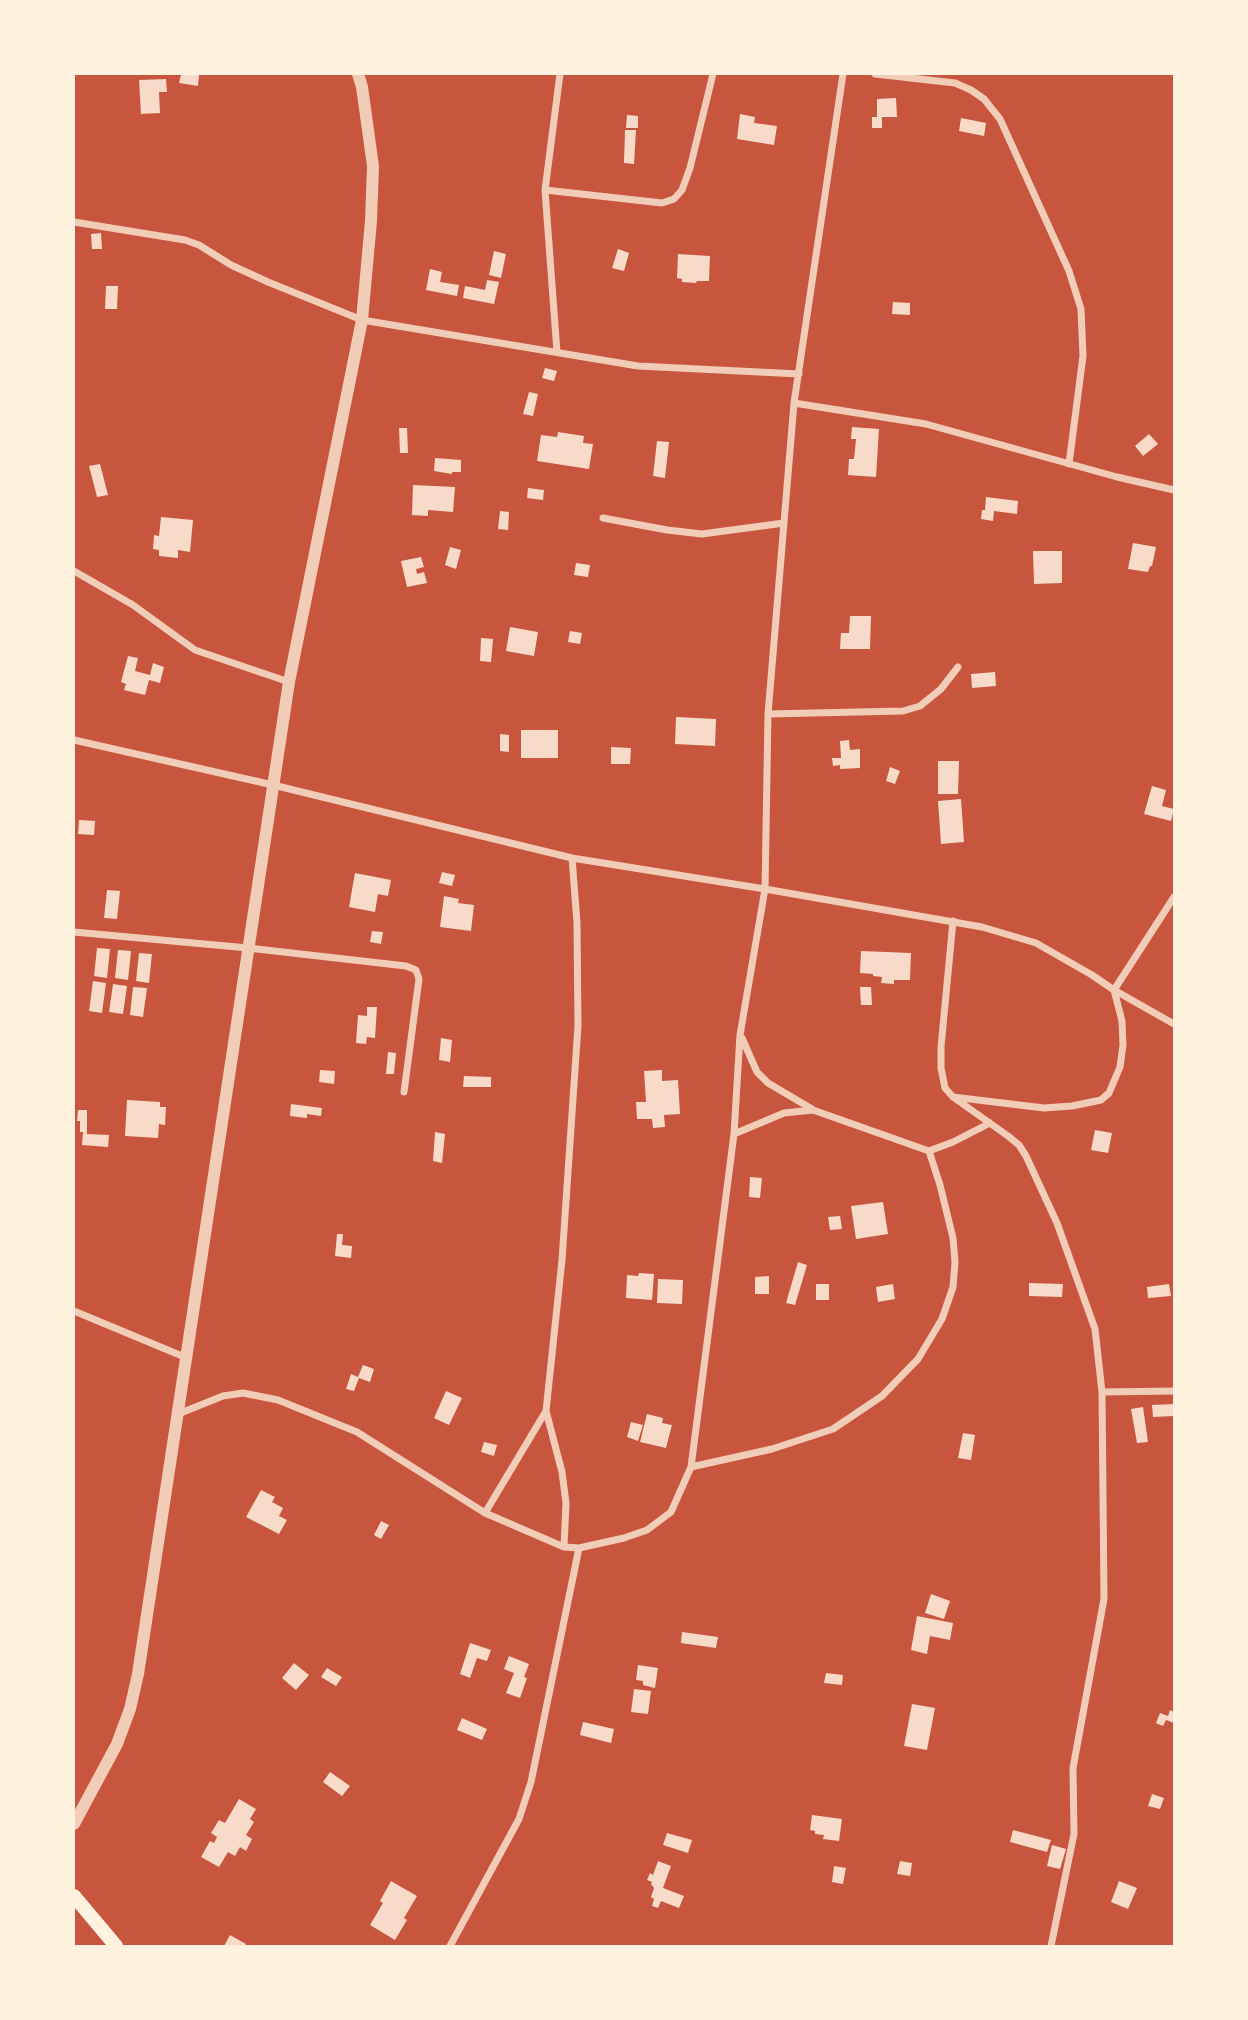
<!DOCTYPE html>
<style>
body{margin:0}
#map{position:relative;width:1248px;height:2020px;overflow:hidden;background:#c8553d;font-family:Raleway,sans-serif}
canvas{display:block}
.frame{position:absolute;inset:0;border:75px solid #fff3e0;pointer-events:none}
</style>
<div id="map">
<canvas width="1248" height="2020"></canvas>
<div class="frame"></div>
</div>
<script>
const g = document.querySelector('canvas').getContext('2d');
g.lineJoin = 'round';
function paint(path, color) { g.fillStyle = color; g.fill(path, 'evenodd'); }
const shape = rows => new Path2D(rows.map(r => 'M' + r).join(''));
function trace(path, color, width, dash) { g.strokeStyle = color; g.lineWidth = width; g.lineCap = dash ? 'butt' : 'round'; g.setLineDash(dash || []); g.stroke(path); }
const building = shape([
 [181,74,199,75,198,86,179,83],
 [166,79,167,92,159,92,160,113,141,114,139,80],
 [896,98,897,117,882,117,882,128,872,128,872,117,877,117,877,99],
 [740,114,755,117,754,123,777,126,774,145,737,139],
 [627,115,638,116,638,128,626,128],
 [961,118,986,123,984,136,959,131],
 [625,130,636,130,634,164,624,163],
 [101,233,102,249,92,249,91,234],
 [618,249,629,253,624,271,612,268],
 [494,251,506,254,501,278,489,275],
 [678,254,710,256,709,281,697,281,696,283,682,282,682,279,677,278],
 [430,269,442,272,440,282,459,285,457,296,426,290],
 [487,280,499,282,494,304,463,298,465,286,485,290],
 [106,286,118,286,117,309,105,309],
 [893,302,910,303,910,315,892,314],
 [545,368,557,371,554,381,542,378],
 [529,392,538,394,533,416,523,414],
 [852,427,879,429,876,477,848,475,849,459,854,459,856,439,851,439],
 [399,428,407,428,408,453,400,453],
 [558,432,584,436,583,443,593,444,589,469,537,461,541,435,557,437],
 [1149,434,1158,444,1143,456,1135,446],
 [657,441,669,442,665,478,653,476],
 [435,458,461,460,461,472,452,472,452,474,434,471],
 [100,464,108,495,97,497,89,466],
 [413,485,455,487,453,512,428,510,428,516,412,515],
 [528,488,544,490,543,500,527,498],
 [986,497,1018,501,1017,514,994,511,993,521,981,519,982,510,985,510],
 [500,511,509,512,508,530,498,529],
 [161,517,193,520,190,552,178,550,178,558,159,556,159,550,153,549,154,535,159,536],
 [1133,543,1156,547,1152,566,1150,566,1148,572,1128,569],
 [450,547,461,550,456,569,445,565],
 [1033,551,1062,551,1062,583,1034,584],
 [421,557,424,567,416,569,417,574,424,572,427,583,407,587,401,561],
 [576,563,590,565,588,577,574,575],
 [850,616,871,616,870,649,840,649,841,633,849,633],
 [510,627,538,632,534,656,506,651],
 [570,631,582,633,580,644,568,642],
 [481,638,493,639,491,662,480,661],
 [128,656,138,658,135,671,150,675,153,663,164,667,160,683,149,680,145,695,124,690,126,684,121,682],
 [995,672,996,686,972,688,971,674],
 [676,717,716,719,715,746,675,744],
 [521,730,558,730,558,758,521,758],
 [500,734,509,735,509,752,500,751],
 [849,740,850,750,860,749,860,768,840,769,840,765,833,766,832,758,841,758,840,741],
 [611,747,631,748,630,764,611,764],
 [938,761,959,761,958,794,938,794],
 [890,767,900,771,895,784,886,781],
 [1152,786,1166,790,1162,806,1174,809,1171,821,1144,814],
 [961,799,964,842,941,844,938,801],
 [79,820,95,821,94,835,78,834],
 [442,872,455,875,452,886,439,883],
 [355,873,391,880,388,896,378,894,375,912,349,907],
 [107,890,120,891,117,919,104,918],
 [444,896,459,899,458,903,474,905,471,931,440,927],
 [372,931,383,932,381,944,370,942],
 [97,948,110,949,107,978,94,976],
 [118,950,131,951,128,980,115,978],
 [861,951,911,953,910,980,894,980,894,984,881,983,882,977,873,976,873,974,860,973],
 [139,953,152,954,149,983,136,981],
 [93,981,106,983,102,1013,89,1011],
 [113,984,127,986,123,1014,109,1012],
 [133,987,147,988,143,1017,130,1015],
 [860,987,871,987,872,1005,861,1005],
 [367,1007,377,1007,375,1038,367,1037,366,1044,356,1043,358,1015,367,1016],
 [441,1038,452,1040,450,1062,439,1060],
 [388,1052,396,1053,394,1074,386,1074],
 [320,1070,335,1071,334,1084,319,1082],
 [662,1070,662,1081,678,1080,680,1114,664,1115,665,1127,653,1128,652,1119,637,1119,636,1102,646,1102,644,1071],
 [464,1076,491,1077,491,1087,463,1087],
 [127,1100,160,1102,160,1107,166,1107,165,1125,159,1124,158,1138,125,1136],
 [291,1104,322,1108,321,1116,307,1114,307,1118,290,1116],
 [78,1110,87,1110,87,1134,109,1135,108,1147,82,1145,83,1132,80,1132,80,1121,77,1121],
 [1095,1130,1112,1133,1108,1153,1091,1150],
 [435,1132,445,1134,442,1163,433,1161],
 [750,1177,762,1178,760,1198,749,1197],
 [883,1202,888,1234,856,1239,851,1206],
 [840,1216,842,1229,830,1230,828,1217],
 [337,1234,343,1234,342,1245,352,1246,351,1258,335,1256],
 [798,1262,807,1265,795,1305,786,1303],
 [639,1273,654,1274,652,1300,626,1298,627,1275,638,1276],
 [769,1276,769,1294,755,1294,755,1277],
 [658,1279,683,1280,682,1304,657,1303],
 [1029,1283,1063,1284,1062,1297,1029,1296],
 [816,1284,829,1284,829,1300,816,1300],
 [893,1284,895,1299,878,1302,876,1287],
 [1169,1284,1171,1296,1148,1298,1147,1287],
 [363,1365,374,1369,370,1382,359,1378,354,1391,346,1389,351,1374,358,1377],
 [446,1391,462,1398,449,1425,434,1418],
 [1174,1404,1174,1416,1153,1417,1152,1405],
 [1143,1407,1148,1442,1137,1443,1131,1409],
 [647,1414,663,1418,662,1423,672,1425,666,1448,640,1442],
 [631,1422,643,1425,638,1441,627,1437],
 [963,1433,975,1435,971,1460,958,1458],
 [484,1442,497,1445,494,1456,481,1452],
 [261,1490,275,1497,272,1502,283,1508,279,1516,287,1520,279,1534,246,1517],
 [381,1521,389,1525,381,1539,374,1535],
 [931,1594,950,1601,944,1619,925,1613],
 [917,1616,953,1623,950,1640,930,1636,927,1654,911,1650],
 [682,1632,718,1637,716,1648,681,1643],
 [470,1643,491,1650,487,1661,477,1658,470,1678,460,1674],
 [509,1656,529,1664,524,1677,527,1678,520,1698,506,1693,514,1673,504,1669],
 [294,1663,309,1675,296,1690,282,1678],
 [638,1665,658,1668,655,1688,643,1685,643,1681,636,1680],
 [327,1668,342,1677,336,1686,321,1677],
 [826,1673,843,1675,842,1685,824,1683],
 [634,1689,651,1691,648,1714,631,1712],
 [912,1704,935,1708,927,1750,904,1746],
 [1170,1710,1174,1712,1174,1723,1166,1720,1163,1726,1156,1723,1160,1713,1168,1716],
 [462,1718,487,1729,482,1740,457,1730],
 [583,1722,614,1729,611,1743,580,1735],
 [330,1772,350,1786,342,1796,323,1782],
 [1152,1794,1164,1798,1160,1809,1148,1806],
 [239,1799,256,1809,250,1819,254,1822,246,1835,252,1839,246,1851,240,1847,235,1856,228,1852,219,1867,201,1857,210,1841,214,1843,217,1837,211,1833,219,1820,225,1823],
 [812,1815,842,1819,839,1841,823,1839,824,1835,815,1834,815,1831,810,1830],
 [1013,1830,1051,1840,1047,1852,1010,1842],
 [667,1833,692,1840,688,1853,663,1845],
 [1052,1845,1066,1849,1060,1869,1047,1866],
 [658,1861,671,1866,663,1888,684,1896,679,1908,661,1901,658,1908,652,1906,654,1899,651,1897,654,1888,651,1884,652,1882,647,1880,650,1873,653,1875],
 [900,1861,912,1863,910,1876,897,1874],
 [834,1866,846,1868,843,1884,832,1882],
 [391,1881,417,1896,404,1918,407,1920,395,1940,370,1925,383,1903,380,1901],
 [1119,1881,1137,1888,1128,1909,1111,1902],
 [230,1935,246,1944,245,1946,224,1946]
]);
const minor = shape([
 [875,74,955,83,971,90,984,99,1000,119,1069,271,1081,309,1083,356,1069,464],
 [545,190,662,203,674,199,682,190,690,168,713,74],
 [74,222,185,240,199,245,231,265,268,282,362,320,638,366,799,374],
 [557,352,545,190,560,74],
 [794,403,926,424,1117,477,1174,490],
 [603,518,667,530,702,534,784,523],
 [74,571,133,605,195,650,289,682],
 [768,714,903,711,920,706,941,689,958,667],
 [74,740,273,785,572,858,765,889,982,927,1036,943,1092,975,1114,990,1122,1021,1123,1045,1120,1067,1109,1093,1101,1100,1072,1106,1044,1108,953,1097],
 [1174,897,1114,990,1174,1024],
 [953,921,941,1047,941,1068,945,1088,953,1097,1008,1136,1019,1145,1026,1156,1057,1223,1095,1329,1102,1392,1104,1599,1073,1768,1074,1834,1051,1946],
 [74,932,248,948,406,966,416,970,419,979,404,1092],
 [742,1038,757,1072,768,1083,812,1109],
 [734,1134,784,1113,813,1110,929,1151,953,1142,990,1123],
 [74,1311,187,1358],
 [1102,1392,1174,1391],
 [178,1414,223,1396,243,1393,278,1400,357,1432,485,1513,564,1547,579,1548,624,1538,647,1530,671,1512,691,1467,734,1134,740,1035,765,889,768,714,794,403,843,74],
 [691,1467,772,1449,833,1429,882,1396,918,1359,942,1319,953,1287,955,1262,953,1238,940,1185,929,1151],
 [485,1513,546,1411],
 [564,1547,566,1503,562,1472,546,1411,562,1260,578,1026,577,923,572,858],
 [450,1946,519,1819,531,1782,579,1548]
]);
const tertiary = shape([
 [74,1824,117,1744,130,1709,138,1674,289,682,362,320,371,221,373,166,362,87,358,74]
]);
const primary = shape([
 [74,1896,116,1946]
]);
paint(building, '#f7dbc8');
trace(minor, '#f1ccb7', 7);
trace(tertiary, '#f1ccb7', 12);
trace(primary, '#fff3e0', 14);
</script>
